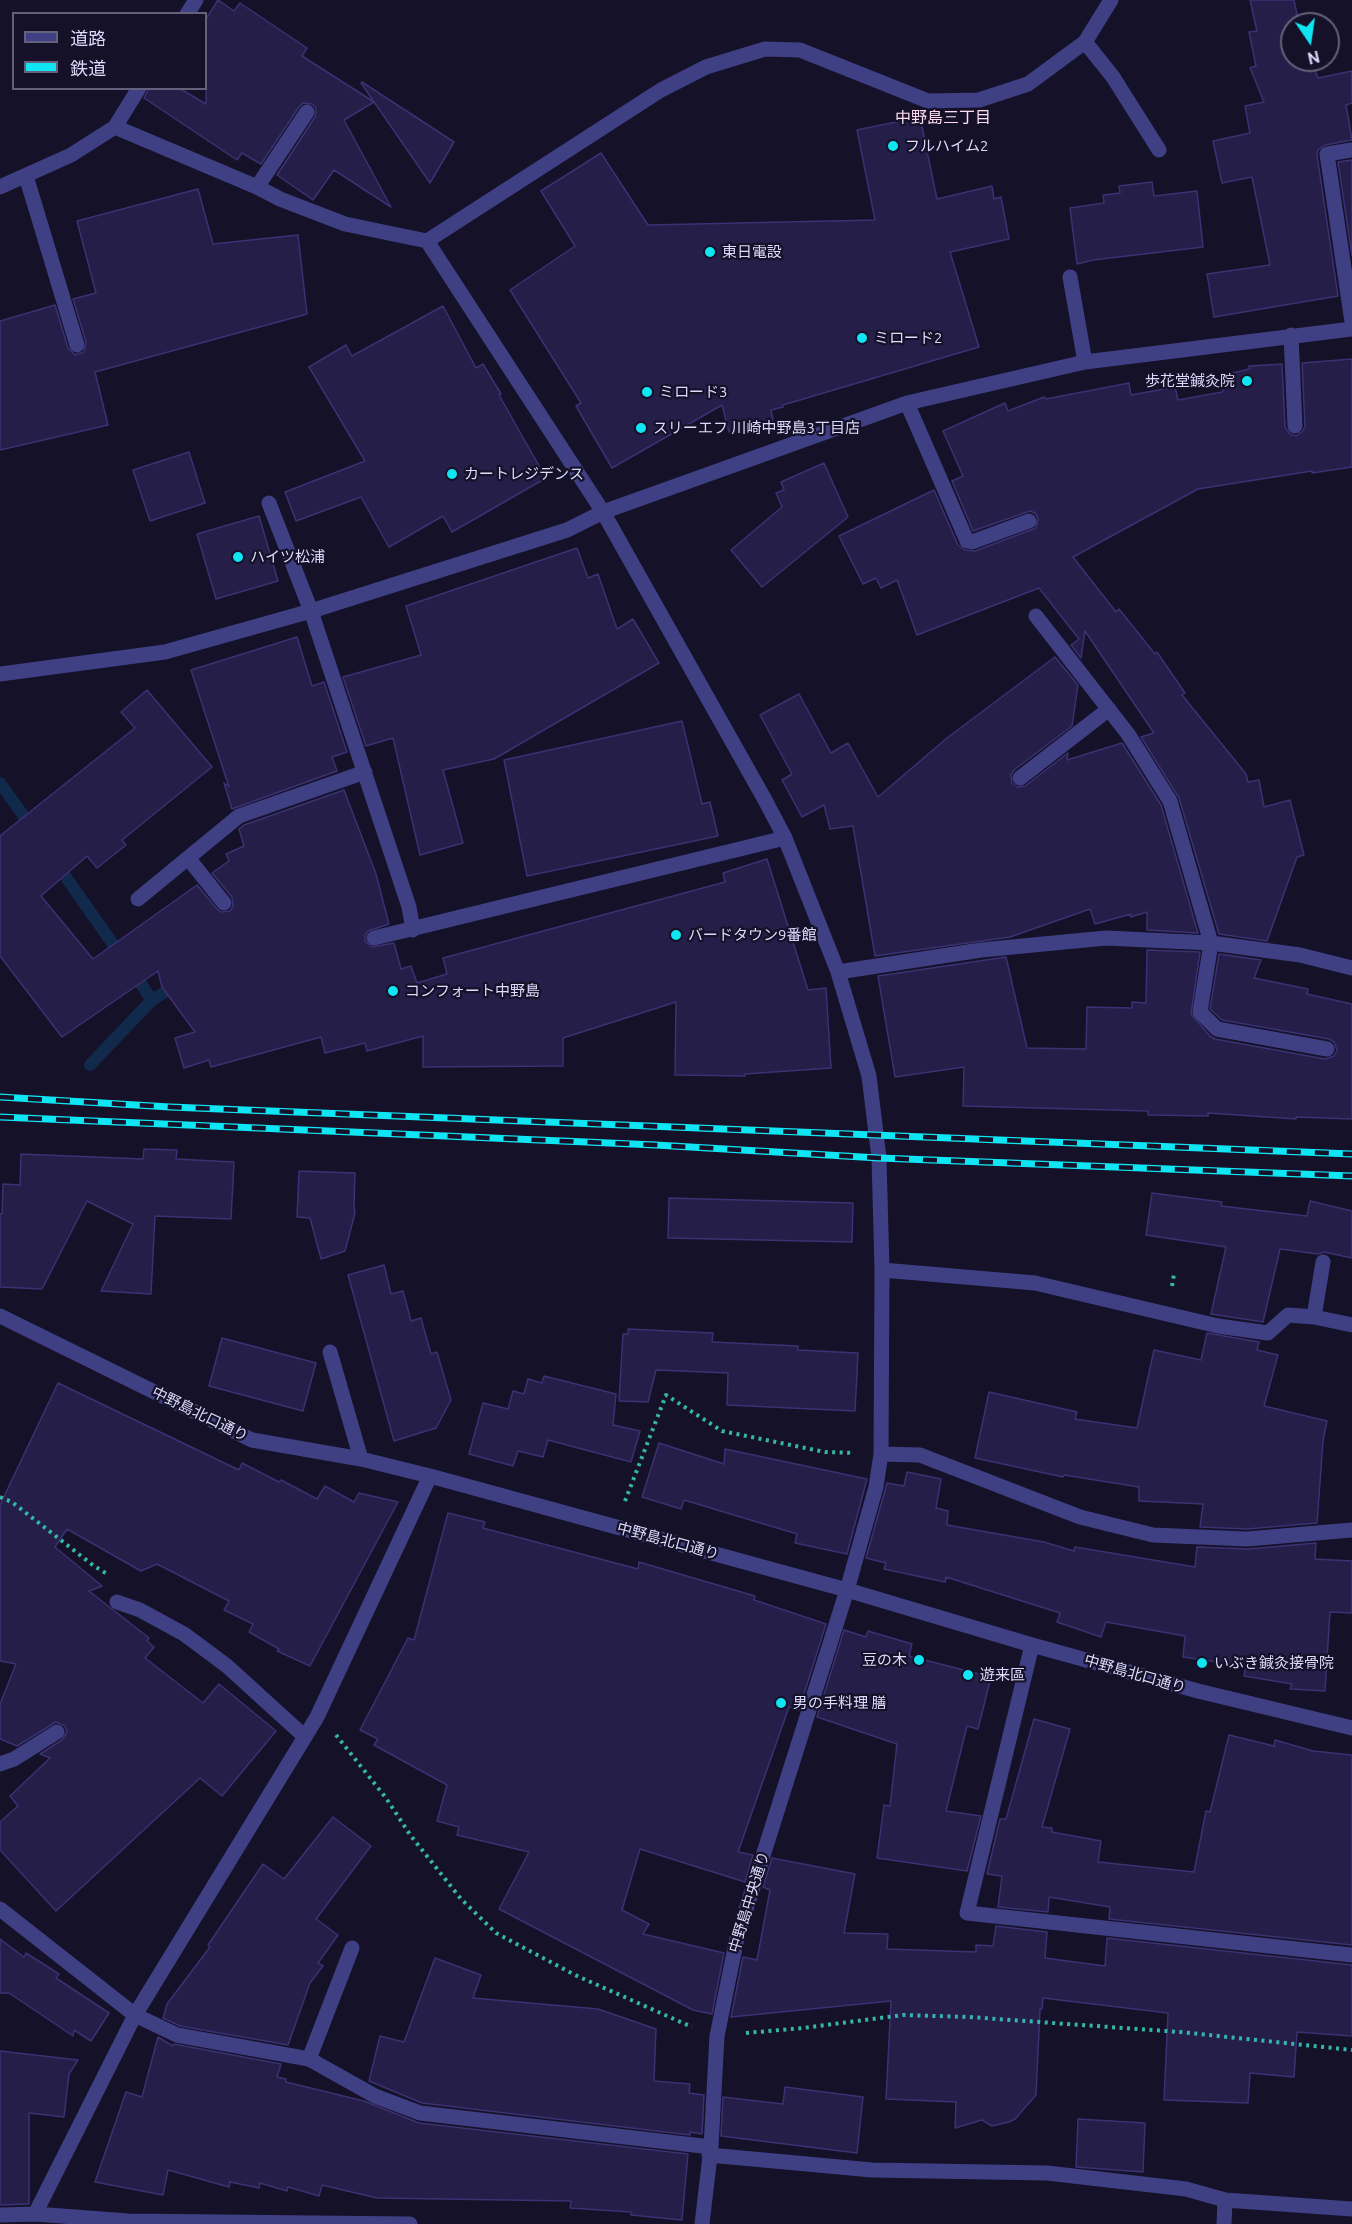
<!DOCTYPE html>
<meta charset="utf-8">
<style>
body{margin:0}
#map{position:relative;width:1352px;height:2224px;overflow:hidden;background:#141128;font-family:Ubuntu,"Noto Sans JP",sans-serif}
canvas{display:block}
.legend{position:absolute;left:12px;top:12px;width:195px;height:78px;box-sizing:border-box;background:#141128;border:2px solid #64617d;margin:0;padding:8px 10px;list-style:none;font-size:18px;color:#dddafd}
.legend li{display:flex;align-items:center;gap:12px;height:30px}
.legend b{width:30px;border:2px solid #64617d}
.north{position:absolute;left:1280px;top:12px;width:60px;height:60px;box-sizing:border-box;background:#141128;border:2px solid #64617d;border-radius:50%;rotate:167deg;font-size:16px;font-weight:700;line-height:24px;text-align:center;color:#dddafd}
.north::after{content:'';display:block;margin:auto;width:21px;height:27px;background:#10e5f3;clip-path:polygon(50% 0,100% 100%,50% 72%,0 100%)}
</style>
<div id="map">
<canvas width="1352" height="2224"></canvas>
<ul class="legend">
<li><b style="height:8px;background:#3f3f84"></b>道路</li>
<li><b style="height:8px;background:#10e5f3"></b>鉄道</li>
</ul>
<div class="north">N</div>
</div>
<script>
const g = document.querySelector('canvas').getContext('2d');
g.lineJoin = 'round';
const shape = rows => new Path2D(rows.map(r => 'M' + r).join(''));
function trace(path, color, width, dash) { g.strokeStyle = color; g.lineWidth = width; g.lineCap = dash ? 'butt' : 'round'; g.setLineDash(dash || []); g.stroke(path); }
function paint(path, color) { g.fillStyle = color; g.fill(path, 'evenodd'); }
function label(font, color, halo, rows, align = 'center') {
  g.font = font + ' Ubuntu,"Noto Sans JP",sans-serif'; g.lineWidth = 4.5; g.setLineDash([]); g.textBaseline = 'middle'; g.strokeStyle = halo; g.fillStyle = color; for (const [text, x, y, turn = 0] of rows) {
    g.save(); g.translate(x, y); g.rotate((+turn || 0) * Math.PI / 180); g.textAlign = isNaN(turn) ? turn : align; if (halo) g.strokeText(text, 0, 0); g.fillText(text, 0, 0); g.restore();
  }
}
const stream = shape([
 [0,783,33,829],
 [56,863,122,957],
 [132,971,152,1000],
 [90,1065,152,1000,180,983]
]);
const building = shape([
 [218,0,234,11,240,3,307,48,302,56,374,102,344,120,391,207,334,170,313,200,277,175,315,117,316,108,312,104,303,103,299,107,261,164,242,153,237,160,144,98,149,88,179,88,206,104,206,19,218,0],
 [1250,0,1294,0,1299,24,1292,24,1292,60,1311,60,1318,78,1352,71,1352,103,1346,105,1352,140,1325,145,1318,150,1317,155,1338,296,1214,317,1207,274,1270,265,1252,177,1222,183,1213,141,1250,133,1245,106,1264,102,1250,68,1256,66,1249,32,1257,31,1250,0],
 [362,82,454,142,430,183,361,83,362,82],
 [920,117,937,199,992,186,994,199,1001,197,1009,239,950,252,979,347,783,405,783,407,771,410,773,420,729,432,722,405,612,468,576,406,581,403,510,290,575,246,541,191,601,153,648,225,875,220,857,130,920,117],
 [1352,160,1352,256,1338,162,1352,160],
 [1152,182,1154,196,1197,191,1203,247,1093,260,1077,264,1070,208,1104,203,1103,195,1120,193,1119,186,1152,182],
 [198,189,213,244,298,235,307,314,95,372,108,425,0,450,0,321,55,305,68,348,75,355,84,352,86,342,73,299,96,293,77,221,198,189],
 [443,306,476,368,483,364,501,394,499,395,546,478,452,532,443,516,389,547,361,497,296,521,285,492,365,461,309,367,346,345,352,356,443,306],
 [1352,359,1352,467,1312,473,1312,471,1198,489,1073,557,1116,612,1119,609,1155,654,1157,652,1185,693,1182,695,1246,774,1248,782,1259,780,1264,807,1290,800,1304,855,1297,857,1267,941,1219,934,1179,798,1141,737,1154,733,1085,631,1081,658,1071,645,1079,639,1039,588,917,635,897,580,881,588,876,578,863,584,839,536,934,490,958,545,965,550,975,551,1036,528,1038,518,1035,513,1030,511,973,531,952,481,963,476,943,431,1005,403,1008,411,1044,397,1046,399,1129,383,1131,395,1175,387,1178,400,1222,392,1233,373,1249,369,1249,366,1282,364,1285,427,1290,434,1296,436,1303,431,1305,426,1302,363,1352,359],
 [189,452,205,503,150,521,133,470,189,452],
 [824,463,848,517,762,587,731,550,782,507,776,493,784,490,781,482,824,463],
 [259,516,278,581,216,599,197,534,259,516],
 [577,548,588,578,598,574,617,629,633,619,659,663,494,759,443,770,463,843,420,855,393,738,366,746,343,677,421,655,406,606,577,548],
 [297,637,312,686,324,682,347,752,332,757,337,771,232,809,224,783,229,787,191,670,297,637],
 [1055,657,1078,685,1072,726,1014,770,1011,775,1012,783,1017,787,1025,786,1068,753,1067,760,1122,743,1161,805,1198,933,1147,930,1147,912,1131,917,1131,914,1095,924,1090,909,1010,937,875,956,853,826,830,829,824,805,802,817,782,780,792,774,760,715,799,694,831,753,848,743,878,797,947,738,1055,657],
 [147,690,212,767,122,840,126,845,97,868,87,856,41,896,93,959,197,885,217,909,221,912,230,911,233,906,232,897,212,873,229,861,226,854,244,846,239,829,244,825,344,790,376,874,389,924,368,931,365,935,365,941,372,947,394,943,401,969,411,966,417,983,447,974,443,958,725,882,723,873,767,859,808,990,826,988,831,1068,745,1074,745,1076,675,1075,676,1002,563,1038,563,1066,423,1067,423,1036,367,1051,365,1043,325,1053,321,1037,211,1067,209,1060,184,1068,175,1038,195,1032,162,987,158,971,62,1037,0,956,0,836,135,728,121,712,147,690],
 [682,721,702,804,710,802,718,836,527,876,504,760,682,721],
 [1147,950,1200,952,1191,1014,1210,1036,1215,1039,1325,1059,1334,1056,1337,1050,1334,1042,1329,1039,1222,1020,1210,1009,1219,954,1261,960,1254,978,1308,989,1307,994,1352,1004,1352,1119,1296,1117,1296,1119,1208,1113,1208,1116,1148,1115,1148,1111,963,1106,964,1067,895,1077,878,976,1006,957,1027,1048,1086,1049,1087,1007,1132,1008,1132,1002,1146,1003,1147,950],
 [144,1149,177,1150,176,1159,234,1162,231,1219,155,1216,151,1294,101,1291,133,1224,87,1201,42,1289,0,1287,0,1214,2,1214,3,1184,20,1185,21,1154,143,1159,144,1149],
 [299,1171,355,1173,354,1207,355,1213,345,1251,321,1259,310,1218,297,1217,299,1171],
 [1152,1193,1222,1202,1221,1206,1307,1216,1310,1201,1352,1211,1352,1258,1324,1252,1318,1254,1280,1249,1263,1322,1211,1314,1226,1247,1146,1235,1152,1193],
 [669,1198,853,1203,852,1242,668,1238,669,1198],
 [384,1265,391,1294,403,1291,411,1321,421,1318,431,1354,437,1352,451,1400,436,1428,394,1441,348,1275,384,1265],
 [628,1329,713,1333,712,1342,798,1346,798,1350,858,1353,855,1411,727,1405,728,1373,656,1370,648,1402,619,1401,623,1334,628,1334,628,1329],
 [1207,1333,1259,1342,1257,1350,1278,1355,1264,1406,1327,1421,1323,1441,1317,1523,1247,1529,1200,1527,1203,1504,1139,1501,1139,1487,1064,1475,1063,1477,975,1458,989,1392,1077,1412,1075,1419,1137,1428,1154,1350,1201,1360,1207,1333],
 [222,1338,316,1363,303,1411,209,1386,222,1338],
 [544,1376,616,1394,613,1425,640,1431,631,1462,548,1440,543,1457,518,1451,513,1466,469,1454,483,1403,508,1409,513,1391,524,1394,528,1379,542,1383,544,1376],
 [58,1383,239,1470,242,1463,279,1482,281,1480,317,1499,325,1486,354,1502,359,1493,398,1502,310,1666,277,1651,279,1649,249,1632,253,1624,224,1610,229,1601,157,1564,141,1571,67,1529,55,1547,102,1586,89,1591,149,1638,147,1641,154,1647,145,1658,203,1703,219,1684,276,1731,222,1796,200,1778,56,1911,0,1850,0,1822,18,1806,10,1796,50,1758,40,1754,62,1740,67,1732,65,1726,56,1722,17,1746,0,1739,0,1704,16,1664,0,1661,0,1505,58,1383],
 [659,1443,724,1464,725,1449,867,1479,847,1554,795,1543,797,1534,684,1500,681,1509,642,1497,659,1443],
 [907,1472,941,1479,936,1508,948,1511,947,1525,1044,1542,1074,1551,1075,1547,1195,1567,1197,1547,1248,1549,1316,1543,1315,1559,1352,1561,1352,1613,1330,1612,1325,1691,1290,1689,1292,1684,1244,1676,1246,1666,1183,1657,1185,1636,1106,1622,1101,1637,1057,1622,1060,1613,946,1577,945,1582,884,1569,886,1563,866,1558,887,1483,904,1486,907,1472],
 [448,1513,485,1522,483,1528,638,1569,639,1562,755,1596,754,1600,826,1624,799,1710,789,1707,738,1852,753,1855,745,1882,640,1849,622,1910,649,1924,643,1934,724,1953,712,2014,693,2010,499,1909,529,1852,457,1835,459,1827,437,1821,447,1785,374,1745,378,1739,360,1730,408,1638,414,1640,448,1513],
 [844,1630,866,1637,868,1631,912,1644,909,1656,991,1677,978,1729,967,1726,946,1811,981,1816,967,1871,877,1858,884,1805,890,1806,897,1744,817,1717,844,1630],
 [1034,1719,1070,1729,1042,1827,1052,1828,1052,1832,1101,1841,1098,1862,1194,1872,1206,1811,1210,1812,1229,1735,1274,1746,1275,1740,1313,1751,1352,1755,1352,1945,1109,1919,1110,1907,1049,1897,1048,1912,998,1907,1002,1876,987,1874,1000,1819,1006,1819,1034,1719],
 [333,1817,371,1846,316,1919,338,1935,318,1963,323,1966,310,1983,288,2045,180,2026,163,2018,167,2004,210,1947,208,1945,263,1864,284,1879,333,1817],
 [772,1858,855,1874,844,1933,888,1934,887,1949,976,1952,976,1945,993,1946,996,1926,1047,1932,1045,1958,1105,1966,1107,1938,1352,1965,1352,2036,1297,2032,1294,2077,1250,2073,1248,2103,1164,2100,1168,2013,1043,1998,1042,2009,1040,2009,1036,2095,1015,2119,1009,2122,992,2126,982,2120,955,2128,956,2102,886,2099,891,2001,731,2017,743,1957,757,1960,770,1890,763,1887,772,1858],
 [0,1939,24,1957,26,1953,59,1974,56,1978,109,2013,91,2041,74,2030,73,2036,9,1993,0,1993,0,1939],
 [435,1958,481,1975,473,1998,598,2009,656,2029,654,2081,690,2084,689,2093,704,2095,702,2134,690,2132,690,2135,422,2103,369,2081,380,2036,404,2042,435,1958],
 [158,2037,173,2046,174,2044,281,2064,277,2077,286,2079,286,2082,364,2101,419,2123,688,2154,682,2220,631,2215,631,2212,570,2208,571,2201,377,2198,322,2185,319,2196,288,2187,287,2191,260,2183,259,2188,230,2182,229,2187,168,2170,163,2195,95,2182,126,2092,142,2097,158,2037],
 [0,2051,78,2060,69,2074,64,2117,29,2113,29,2204,0,2205,0,2051],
 [785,2087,863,2097,857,2153,721,2136,723,2097,783,2104,785,2087],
 [1078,2119,1145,2123,1143,2172,1076,2167,1078,2119]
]);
const path = shape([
 [1172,1286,1174,1274],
 [0,1497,12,1502,94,1566,109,1575],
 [625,1501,666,1395,722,1431,825,1452,854,1453],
 [336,1735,386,1798,411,1836,461,1899,496,1933,575,1975,692,2027],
 [746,2033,803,2028,903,2015,969,2017,1180,2032,1352,2050]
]);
const minor = shape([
 [187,14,196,0],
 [1085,42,1113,77,1159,150],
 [115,127,257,187,280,199,345,224,427,241,661,90,706,67,765,49,800,50,928,101,979,100,1028,84,1085,42,1111,0],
 [1352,150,1327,154,1352,322],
 [26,176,77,345],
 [0,187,71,155,115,127,139,88],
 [257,187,307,112],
 [427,241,603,512,765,800,785,838,838,972,869,1076,879,1158,882,1270,881,1454,876,1487,847,1590,737,1938,717,2036,711,2147,702,2224],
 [1070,277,1085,362],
 [1291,335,1295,426],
 [907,403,967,541,972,542,1029,521],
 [269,503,311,611,409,907,413,930],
 [1036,616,1128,734,1170,801,1211,943,1200,1012,1217,1029,1327,1049],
 [0,674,165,652,311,611,567,530,603,512,907,403,1085,362,1352,329],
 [1020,778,1109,709],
 [188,858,224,903],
 [138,899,239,816,365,772],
 [374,938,785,838],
 [838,972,981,950,1106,938,1211,943,1300,955,1352,968],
 [882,1270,1035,1283,1218,1326,1268,1333,1288,1315,1314,1317,1352,1325],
 [0,1316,252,1440,361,1459,430,1476,847,1590,1032,1645,1198,1691,1352,1728],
 [1314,1317,1323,1262],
 [330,1352,361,1459],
 [881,1454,920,1455,1080,1517,1153,1535,1247,1539,1352,1530],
 [117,1602,140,1610,184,1634,227,1666,304,1736],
 [1032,1645,967,1913,1352,1955],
 [0,1764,14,1759,57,1732],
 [0,1909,135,2015,177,2035,309,2059,375,2096,420,2113,711,2147],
 [309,2059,352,1948],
 [709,2155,872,2170,1047,2173,1186,2189,1225,2200,1352,2209],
 [35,2214,135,2015,317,1717,430,1476],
 [0,2215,35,2214,128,2221,410,2224],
 [1224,2224,1225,2200]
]);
const rail = shape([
 [0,1097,170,1107,1352,1154],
 [0,1117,656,1145,879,1158,1352,1176]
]);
const markers = [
 [893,146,6,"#10e5f3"],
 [710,252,6,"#10e5f3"],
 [862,338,6,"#10e5f3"],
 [1247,381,6,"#10e5f3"],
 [647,392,6,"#10e5f3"],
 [641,428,6,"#10e5f3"],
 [452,474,6,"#10e5f3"],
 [238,557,6,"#10e5f3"],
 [676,935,6,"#10e5f3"],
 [393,991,6,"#10e5f3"],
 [919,1660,6,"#10e5f3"],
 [1202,1663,6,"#10e5f3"],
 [968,1675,6,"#10e5f3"],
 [781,1703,6,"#10e5f3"]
];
const poiNames = [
 ["フルハイム2",905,146],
 ["東日電設",722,252],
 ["ミロード2",874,338],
 ["歩花堂鍼灸院",1235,381,"right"],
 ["ミロード3",659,392],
 ["スリーエフ 川崎中野島3丁目店",653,428],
 ["カートレジデンス",464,474],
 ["ハイツ松浦",250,557],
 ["バードタウン9番館",688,935],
 ["コンフォート中野島",405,991],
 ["豆の木",907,1660,"right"],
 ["いぶき鍼灸接骨院",1214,1663],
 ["遊来區",980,1675],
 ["男の手料理 膳",793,1703]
];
const streetNames = [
 ["中野島北口通り",200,1414,26],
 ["中野島北口通り",668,1541,15],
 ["中野島北口通り",1135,1674,16],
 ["中野島中央通り",749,1902,-73]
];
const neighbourhoodNames = [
 ["中野島三丁目",943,118]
];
trace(stream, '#112a4c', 12);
paint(building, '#251e48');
trace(building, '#3c3173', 1.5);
trace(path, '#36b5a9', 4, [3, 4.5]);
trace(minor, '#3f3f84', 15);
trace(rail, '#10e5f3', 7);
trace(rail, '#141128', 4.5, [14]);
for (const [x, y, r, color] of markers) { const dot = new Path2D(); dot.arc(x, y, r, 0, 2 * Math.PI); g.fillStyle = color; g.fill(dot); trace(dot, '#141128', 2); }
label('15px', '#dddafd', '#141128', poiNames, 'left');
label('15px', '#dddafd', '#141128', streetNames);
label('16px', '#fddcf2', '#141128', neighbourhoodNames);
</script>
